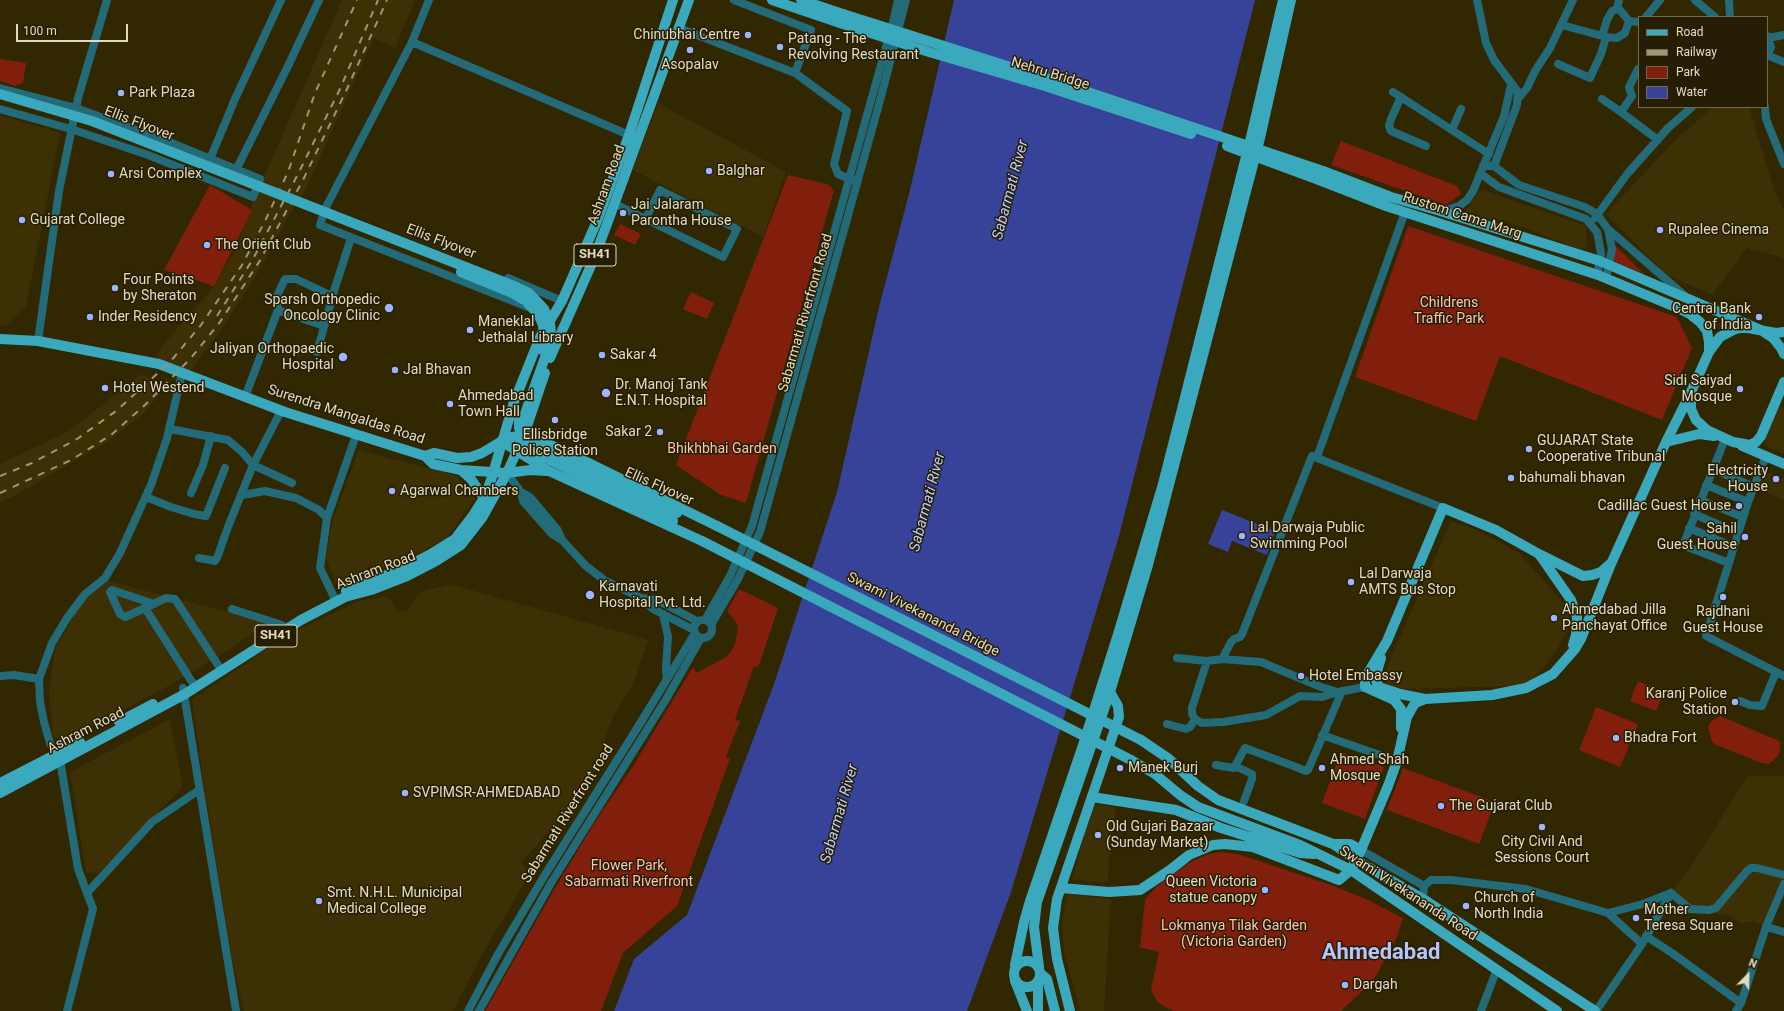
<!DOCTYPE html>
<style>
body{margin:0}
#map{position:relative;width:1784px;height:1011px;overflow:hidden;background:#312700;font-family:Roboto,sans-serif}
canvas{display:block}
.legend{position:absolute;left:1638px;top:16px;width:130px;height:92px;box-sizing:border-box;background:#251e04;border:1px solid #716950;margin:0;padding:5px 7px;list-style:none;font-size:12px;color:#e2dac1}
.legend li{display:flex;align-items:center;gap:8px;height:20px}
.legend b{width:20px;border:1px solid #716950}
.north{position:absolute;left:1728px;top:955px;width:40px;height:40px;-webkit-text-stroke:3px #251e04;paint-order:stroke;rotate:23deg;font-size:11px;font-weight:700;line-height:16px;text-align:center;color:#e2dac1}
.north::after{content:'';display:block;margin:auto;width:14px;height:18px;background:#e2dac1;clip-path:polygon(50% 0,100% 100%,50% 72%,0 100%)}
.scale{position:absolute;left:16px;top:24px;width:112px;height:18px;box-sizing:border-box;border:2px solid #e2dac1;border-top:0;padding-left:5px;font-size:12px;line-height:14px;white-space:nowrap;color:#e2dac1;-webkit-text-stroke:3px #251e04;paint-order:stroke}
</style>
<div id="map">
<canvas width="1784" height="1011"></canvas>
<ul class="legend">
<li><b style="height:5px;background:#3aa9be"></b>Road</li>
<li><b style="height:5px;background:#9f9678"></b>Railway</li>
<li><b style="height:11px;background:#811f0c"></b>Park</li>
<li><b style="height:11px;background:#374399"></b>Water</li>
</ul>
<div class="north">N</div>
<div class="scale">100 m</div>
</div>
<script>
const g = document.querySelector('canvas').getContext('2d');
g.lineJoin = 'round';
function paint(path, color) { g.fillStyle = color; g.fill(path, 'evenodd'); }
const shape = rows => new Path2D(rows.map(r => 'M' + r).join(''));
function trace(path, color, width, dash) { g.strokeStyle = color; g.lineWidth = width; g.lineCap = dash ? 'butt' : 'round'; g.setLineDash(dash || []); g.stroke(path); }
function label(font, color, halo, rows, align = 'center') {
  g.font = font + ' Roboto,sans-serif'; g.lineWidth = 3; g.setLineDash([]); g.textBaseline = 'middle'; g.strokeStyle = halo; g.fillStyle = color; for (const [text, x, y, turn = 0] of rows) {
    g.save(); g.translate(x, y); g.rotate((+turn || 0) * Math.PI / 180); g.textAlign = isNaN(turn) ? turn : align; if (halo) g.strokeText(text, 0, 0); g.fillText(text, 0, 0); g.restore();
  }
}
const built = shape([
 [342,0,415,0,395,48,374,38,305,190,288,217,259,271,219,333,190,371,155,357,169,338,212,289,236,249,253,202],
 [658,103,786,172,763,237,633,170],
 [1713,107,1749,107,1775,192,1784,210,1784,258,1747,248,1712,295,1667,275,1606,214,1673,142],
 [0,115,60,133,26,306,6,326,0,325],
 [1482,190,1586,226,1586,246,1581,250,1503,220,1486,219,1463,214,1478,192],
 [141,374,158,382,163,390,143,414,106,443,10,498,0,501,0,464,69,431],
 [1777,405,1784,408,1784,454,1765,445,1766,433],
 [359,450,458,476,475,499,446,539,388,569,336,584,326,558,333,518],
 [1764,471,1784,479,1784,500,1757,489],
 [1451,521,1477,530,1519,553,1564,604,1569,615,1568,629,1558,648,1545,666,1533,678,1521,686,1394,689,1388,686,1382,678],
 [108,581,268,622,232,648,174,683,64,741,53,736,49,694,55,649,80,605,94,591],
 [450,584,648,640,632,687,612,718,595,770,577,800,521,863,531,872,483,953,453,1011,244,1011,232,958,204,785,192,699,291,633,361,600,388,597,398,611,408,611,416,597,421,592],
 [170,719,183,787,99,873,86,872,70,772],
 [1747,776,1784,776,1784,884,1766,927,1753,921,1741,923,1728,915,1692,911,1671,893,1694,862],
 [1098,804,1116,808,1109,860,1108,882,1072,880,1092,806],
 [1070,894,1111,899,1104,1011,1080,1011,1064,952,1062,927,1066,896]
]);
const green = shape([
 [0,59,26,63,23,83,15,86,0,81],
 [1341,141,1457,186,1461,194,1446,205,1331,165],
 [788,175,827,184,834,190,746,503,721,495,676,465],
 [210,185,252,210,214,287,208,284,164,270],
 [620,224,641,234,635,245,614,235],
 [1408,226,1677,317,1692,348,1662,420,1500,356,1476,421,1355,377],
 [1612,242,1644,274,1614,261],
 [691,292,714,303,707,319,683,309],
 [739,589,778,608,758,668,754,666,735,720,740,721,726,757,730,759,677,906,623,953,601,1011,485,1011,555,888,595,822,633,766,693,667,697,673,726,657,732,650,736,640,738,625,727,611],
 [1638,681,1664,692,1656,711,1630,701],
 [1596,707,1638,724,1620,767,1579,750],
 [1720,716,1777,740,1780,742,1780,751,1778,756,1769,764,1762,763,1716,745,1712,742,1708,727,1711,721],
 [1341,752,1384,767,1365,819,1322,803],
 [1403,768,1495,802,1479,844,1387,810],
 [1220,852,1238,854,1331,885,1364,898,1403,918,1397,937,1373,981,1341,1011,1173,1011,1158,1003,1151,990,1159,952,1140,947,1145,900,1156,887,1189,863,1208,854]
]);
const water = shape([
 [954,0,1255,0,1119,536,1011,892,967,1011,614,1011,634,959,687,915,774,684,837,492,880,303,909,194],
 [1222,510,1275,531,1267,555,1232,541,1228,552,1208,544]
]);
const minor = shape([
 [429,0,412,42,325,209,320,225,533,309],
 [1477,0,1486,43,1494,60,1518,92,1517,105,1494,166],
 [1695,0,1715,17],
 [1729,0,1730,17],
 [1646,17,1660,0],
 [1629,21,1639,22],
 [1562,25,1606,37,1617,38,1625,33,1629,21,1620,10,1617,9,1619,0],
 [679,28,795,73,811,30,734,0],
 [1602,36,1607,20,1612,11,1617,9],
 [1767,36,1771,47,1767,55],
 [1768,38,1784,35],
 [412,42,629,135],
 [1767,55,1784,62],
 [1558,64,1590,78,1601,54,1606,37],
 [1638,69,1629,87,1632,96,1621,112,1658,140],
 [795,73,847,111,834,164,838,174,854,181],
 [0,88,76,108,169,142,260,179,253,197,148,155,71,129,0,109],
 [1393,92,1489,154],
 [1401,97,1391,119,1389,126,1391,131,1426,146],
 [1602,99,1621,112],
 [1517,100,1527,88,1535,71,1550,48,1573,0],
 [1765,107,1766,119,1784,164],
 [1452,130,1461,109],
 [210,159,235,99,281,0],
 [1483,166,1494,166,1519,185,1585,207,1597,214,1608,229,1612,249,1606,278],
 [236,170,289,64,319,0],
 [1481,174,1499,187,1586,219,1597,232,1599,242,1601,254,1597,275],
 [615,204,723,257,737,229,660,190,646,218],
 [1440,210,1449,209,1459,206,1467,200,1473,191,1504,116,1511,85],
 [1595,218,1628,173,1668,128,1692,107],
 [1608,229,1684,295],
 [508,278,562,301],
 [324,326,278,310,276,298,285,279,296,279,332,296],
 [38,341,59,191,78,98,107,0],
 [317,352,334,291,351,238],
 [245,397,278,310],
 [170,429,228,440,242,452,253,465,292,483],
 [1725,439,1684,543,1685,546,1729,563],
 [1766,456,1748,502,1706,636,1784,676],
 [1317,457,1405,212],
 [1713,469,1754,487],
 [507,473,521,492,523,501,552,534,562,540,586,566,604,580,641,598,653,609,694,630],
 [1706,485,1748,502],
 [521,492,530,497,557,529,562,540],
 [191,493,203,465,211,436],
 [242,495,265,491,296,498,319,510,327,518],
 [146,497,171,507,194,514,206,516,225,468],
 [1700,500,1743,517],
 [1694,514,1738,533],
 [1689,528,1734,547],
 [199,558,215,561,217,558,228,527,253,465,281,411],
 [641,598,657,600,697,621],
 [335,602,334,597,320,568,327,518,356,435],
 [154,604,112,590,110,592,120,614,125,617,145,608,166,598,175,599,218,665],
 [145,608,192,682],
 [232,609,282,625],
 [663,614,668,637,666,668,667,678],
 '694 629a9 9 0 1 1 18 0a9 9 0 1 1-18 0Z',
 [705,620,730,576,752,526,893,22,898,0],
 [711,625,738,579,760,532,881,97,906,0],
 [1177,658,1207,661,1222,659,1261,662,1321,687,1338,692,1365,687],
 [1222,659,1231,642,1234,639,1240,637,1242,634,1312,456,1443,508],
 [1207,661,1192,708,1192,714,1195,719,1202,723,1223,722,1266,715,1300,696,1322,697,1338,692],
 [0,676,14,675,39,679],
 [183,688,236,1011],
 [1740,701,1750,705,1762,706,1776,672],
 [1167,724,1186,729,1190,727,1195,719],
 [1322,735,1397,761],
 [1216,765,1234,768,1245,748,1291,765,1306,771,1308,770,1342,691],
 [1235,766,1252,774,1252,779,1244,801],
 [1361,850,1424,886],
 [87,893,152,822,199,790],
 [1671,893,1690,909,1709,910,1716,908,1747,871,1751,868,1757,868,1784,875],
 [1423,899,1424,886,1431,880,1451,880,1526,889,1608,913,1642,944],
 [1608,913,1643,904,1671,893],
 [1766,927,1784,932],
 [1646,936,1672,953,1741,1003],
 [67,1011,93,909,78,869,60,760,50,743,44,722,40,702,39,679,52,643,67,618,85,594,105,578,120,553,134,522,151,485,167,438,182,373],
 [468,1011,498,954,543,878,641,722,695,633],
 [479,1011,551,883,665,701,701,638],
 [1481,1011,1497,969],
 [1596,1011,1642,944,1671,893],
 [1736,1011,1741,1003,1766,927,1784,884]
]);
const major = shape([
 [772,0,840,23],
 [801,0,843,14],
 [1323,171,1391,197,1437,210,1600,261,1761,330,1773,338,1781,348,1784,354],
 [1319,180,1386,206,1598,275,1680,309,1690,314,1700,322,1707,331,1709,342,1709,352],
 [1784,332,1776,333,1748,328,1740,328,1733,330,1720,337,1709,352,1691,392,1691,409,1696,420,1707,430,1733,442,1750,445,1756,442,1761,436,1784,382],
 [0,339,38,341,159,364,285,412,425,456,434,453,457,458,471,457,482,453,507,438,524,435,558,448,717,526],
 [550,358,593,261,607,224,689,0],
 [501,441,549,471,702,541],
 [1666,442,1699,434,1714,436],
 [1742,446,1784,464],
 [425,456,433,464,461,470,507,473,530,470,547,471],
 [461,470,471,479,484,498],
 [1541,555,1583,576,1592,575,1601,572,1610,564],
 [346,591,402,569,431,554,455,539,474,514,484,498,491,480,514,402,540,337,562,301,597,221,629,135,673,0],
 [1381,658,1375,678,1379,687,1400,694,1425,699],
 [119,722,153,704],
 [1401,728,1401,709,1394,700,1365,687,1365,678,1387,641,1443,508,1496,530,1539,554,1571,600,1577,617,1576,635,1573,645],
 [1141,740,1169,759,1198,786,1218,800,1333,844,1356,860,1423,899,1595,1011],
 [1131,760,1155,774,1180,795,1198,807,1300,845,1351,870,1557,1011],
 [0,783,80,742],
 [0,793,185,694,301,620,345,597,371,590,407,576,436,561,461,545,482,518,507,473,524,435,545,373],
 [1092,797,1176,810,1221,828,1300,853,1314,854],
 [1333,844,1350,844,1361,850],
 [1061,888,1109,892,1140,890,1170,870,1189,855,1213,845,1225,844,1253,847,1339,880,1351,870,1361,850,1388,786,1397,761,1407,717,1415,703,1425,699,1492,695,1526,688,1553,674,1575,649,1581,639,1611,564,1666,442,1691,392],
 '1014 974a13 13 0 1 1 26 0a13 13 0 1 1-26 0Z',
 [1015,965,1024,922,1030,901,1083,745,1119,631,1163,484,1251,137,1283,0],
 [1039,967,1034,927,1037,902,1110,692,1148,565,1260,138,1291,0],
 [1040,973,1047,979,1055,1011],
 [1015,981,1027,1011],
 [1038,981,1038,1011],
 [1070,1011,1057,959,1053,928,1057,899,1119,717,1118,706,1110,692]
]);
const rail = shape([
 [217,316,253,259,297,176,340,89,378,0],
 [0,476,32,463,77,439,116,411,170,362,201,325,242,265,265,221,288,172,315,93,357,0],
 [0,493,71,460,111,435,145,405,191,358,220,322,259,262,303,180,346,91,387,0]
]);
const majorBridge = shape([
 [843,14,1070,86,1323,171],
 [840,23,929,52,1045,86,1191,134],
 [0,94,92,121,514,286,529,293,544,309,550,323,551,335,549,346,526,411,526,425,531,438,541,447,563,459,677,513],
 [1227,146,1319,180],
 [461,272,510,292,526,301,538,314,543,325,544,338,542,350],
 [519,416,519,428,525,443,536,453,673,521],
 [717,526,1141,740],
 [702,541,1131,760]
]);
const markers = [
 [748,35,4,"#a0b3fd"],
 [780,47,4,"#a0b3fd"],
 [690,50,4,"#a0b3fd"],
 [121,93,4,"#a0b3fd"],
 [709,171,4,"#a0b3fd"],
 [111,174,4,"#a0b3fd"],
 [623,213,4,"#a0b3fd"],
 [22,220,4,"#a0b3fd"],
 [1660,230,4,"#a0b3fd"],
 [207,245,4,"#a0b3fd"],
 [115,288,4,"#a0b3fd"],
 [389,308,5,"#a0b3fd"],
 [90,317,4,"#a0b3fd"],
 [1759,317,4,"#a0b3fd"],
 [470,330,4,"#a0b3fd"],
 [602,355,4,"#a0b3fd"],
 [343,357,5,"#a0b3fd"],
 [395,370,4,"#a0b3fd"],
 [105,388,4,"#a0b3fd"],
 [1740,389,4,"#a0b3fd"],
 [606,393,5,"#a0b3fd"],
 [450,404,4,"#a0b3fd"],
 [555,420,4,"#a0b3fd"],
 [660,432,4,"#a0b3fd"],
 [1529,449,4,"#a0b3fd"],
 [1511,478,4,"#a0b3fd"],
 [1776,479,4,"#a0b3fd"],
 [392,491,4,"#a0b3fd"],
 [1739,506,4,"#a0b3fd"],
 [1242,536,4,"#a0b3fd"],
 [1745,537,4,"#a0b3fd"],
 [1351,582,4,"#a0b3fd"],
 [590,595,5,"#a0b3fd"],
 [1723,597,4,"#a0b3fd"],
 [1554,618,4,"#a0b3fd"],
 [1301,676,4,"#a0b3fd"],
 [1735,702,4,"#a0b3fd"],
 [1616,738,4,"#a0b3fd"],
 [1120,768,4,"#a0b3fd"],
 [1322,768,4,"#a0b3fd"],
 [405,793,4,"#a0b3fd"],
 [1441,806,4,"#a0b3fd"],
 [1542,827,4,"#a0b3fd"],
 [1098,835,4,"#a0b3fd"],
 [1265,890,4,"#a0b3fd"],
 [319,901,4,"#a0b3fd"],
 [1466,906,4,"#a0b3fd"],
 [1636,918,4,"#a0b3fd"],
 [1345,985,4,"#a0b3fd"]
];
const shields = [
 [595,255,42],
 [276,636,42]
];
const shieldNames = [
 ["SH41",595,255],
 ["SH41",276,636]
];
const poiNames = [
 ["Chinubhai Centre",740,35,"right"],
 ["Patang - The",788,39],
 ["Revolving Restaurant",788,55],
 ["Asopalav",690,65,"center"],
 ["Park Plaza",129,93],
 ["Balghar",717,171],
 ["Arsi Complex",119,174],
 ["Jai Jalaram",631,205],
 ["Parontha House",631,221],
 ["Gujarat College",30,220],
 ["Rupalee Cinema",1668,230],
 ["The Orient Club",215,245],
 ["Four Points",123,280],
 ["by Sheraton",123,296],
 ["Sparsh Orthopedic",380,300,"right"],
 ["Oncology Clinic",380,316,"right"],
 ["Central Bank",1751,309,"right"],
 ["of India",1751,325,"right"],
 ["Inder Residency",98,317],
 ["Maneklal",478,322],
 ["Jethalal Library",478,338],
 ["Jaliyan Orthopaedic",334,349,"right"],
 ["Hospital",334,365,"right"],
 ["Sakar 4",610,355],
 ["Jal Bhavan",403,370],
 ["Sidi Saiyad",1732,381,"right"],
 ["Mosque",1732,397,"right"],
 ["Dr. Manoj Tank",615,385],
 ["E.N.T. Hospital",615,401],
 ["Hotel Westend",113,388],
 ["Ahmedabad",458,396],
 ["Town Hall",458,412],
 ["Sakar 2",652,432,"right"],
 ["Ellisbridge",555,435,"center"],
 ["Police Station",555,451,"center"],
 ["GUJARAT State",1537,441],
 ["Cooperative Tribunal",1537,457],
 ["Electricity",1768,471,"right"],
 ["House",1768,487,"right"],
 ["bahumali bhavan",1519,478],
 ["Agarwal Chambers",400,491],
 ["Cadillac Guest House",1731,506,"right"],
 ["Lal Darwaja Public",1250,528],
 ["Swimming Pool",1250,544],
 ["Sahil",1737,529,"right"],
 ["Guest House",1737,545,"right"],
 ["Lal Darwaja",1359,574],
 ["AMTS Bus Stop",1359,590],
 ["Karnavati",599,587],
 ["Hospital Pvt. Ltd.",599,603],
 ["Ahmedabad Jilla",1562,610],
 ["Panchayat Office",1562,626],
 ["Rajdhani",1723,612,"center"],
 ["Guest House",1723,628,"center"],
 ["Hotel Embassy",1309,676],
 ["Karanj Police",1727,694,"right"],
 ["Station",1727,710,"right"],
 ["Bhadra Fort",1624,738],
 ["Ahmed Shah",1330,760],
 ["Mosque",1330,776],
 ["Manek Burj",1128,768],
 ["SVPIMSR-AHMEDABAD",413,793],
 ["The Gujarat Club",1449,806],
 ["Old Gujari Bazaar",1106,827],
 ["(Sunday Market)",1106,843],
 ["City Civil And",1542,842,"center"],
 ["Sessions Court",1542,858,"center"],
 ["Queen Victoria",1257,882,"right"],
 ["statue canopy",1257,898,"right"],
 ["Smt. N.H.L. Municipal",327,893],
 ["Medical College",327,909],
 ["Church of",1474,898],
 ["North India",1474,914],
 ["Mother",1644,910],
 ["Teresa Square",1644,926],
 ["Dargah",1353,985]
];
const streetNames = [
 ["Nehru Bridge",1050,74,17],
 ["Ellis Flyover",139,124,21],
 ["Ashram Road",607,185,-70],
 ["Rustom Cama Marg",1462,216,18],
 ["Ellis Flyover",441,242,21],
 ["Sabarmati Riverfront Road",806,313,-74],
 ["Surendra Mangaldas Road",346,415,18],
 ["Ellis Flyover",659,487,24],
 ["Ashram Road",376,571,-21],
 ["Swami Vivekananda Bridge",923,615,27],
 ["Ashram Road",86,731,-27],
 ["Sabarmati Riverfront road",568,814,-58],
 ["Swami Vivekananda Road",1408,894,33]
];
const parkNames = [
 ["Childrens",1449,303],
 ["Traffic Park",1449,319],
 ["Bhikhbhai Garden",722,449],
 ["Flower Park,",629,866],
 ["Sabarmati Riverfront",629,882],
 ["Lokmanya Tilak Garden",1234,926],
 ["(Victoria Garden)",1234,942]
];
const waterNames = [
 ["Sabarmati River",1011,190,-75],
 ["Sabarmati River",928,502,-75],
 ["Sabarmati River",840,814,-74]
];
const townNames = [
 ["Ahmedabad",1381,953]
];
paint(built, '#3c3004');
paint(green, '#811f0c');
paint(water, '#374399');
trace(minor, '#246b79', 8);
trace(major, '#3aa9be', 10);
trace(rail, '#9f9678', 2, [7, 7]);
trace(majorBridge, '#3aa9be', 10);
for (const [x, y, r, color] of markers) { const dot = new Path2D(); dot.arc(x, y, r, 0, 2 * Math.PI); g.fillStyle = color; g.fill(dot); trace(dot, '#251e04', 1.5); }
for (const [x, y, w] of shields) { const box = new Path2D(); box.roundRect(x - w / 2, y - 11, w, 22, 3); g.fillStyle = '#251e04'; g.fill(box); trace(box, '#e2dac1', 1); }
label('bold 13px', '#e2dac1', null, shieldNames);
label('14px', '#e2dac1', '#251e04', poiNames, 'left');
label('14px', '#e2dac1', '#251e04', streetNames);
label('14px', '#fcc3b6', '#251e04', parkNames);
label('italic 15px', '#c0cdfd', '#251e04', waterNames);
label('bold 22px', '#b5c4fc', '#251e04', townNames);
</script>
